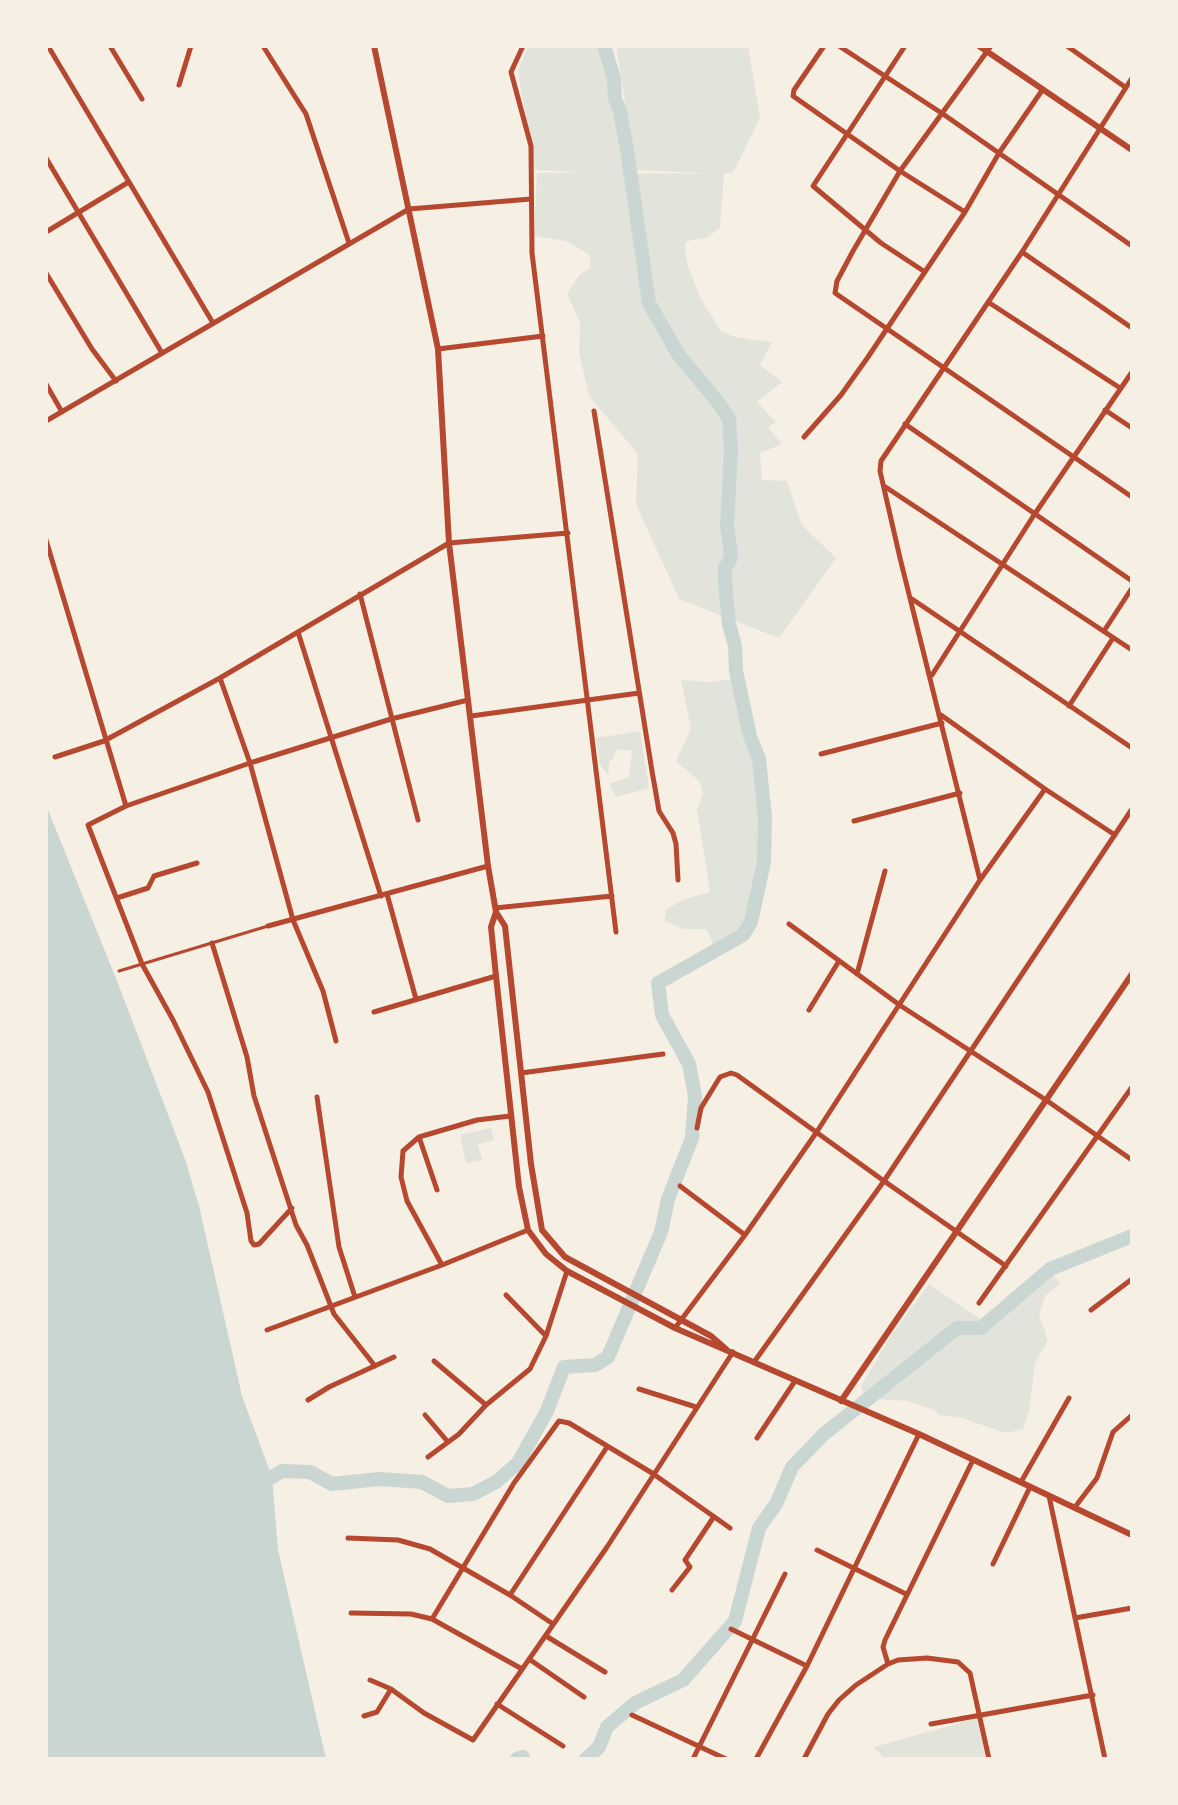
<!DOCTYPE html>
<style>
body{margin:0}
#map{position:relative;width:1178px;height:1805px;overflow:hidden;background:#f6efe4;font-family:Roboto,sans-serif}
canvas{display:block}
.frame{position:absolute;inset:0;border:48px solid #f6efe4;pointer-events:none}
</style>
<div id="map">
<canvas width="1178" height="1805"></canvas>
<div class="frame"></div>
</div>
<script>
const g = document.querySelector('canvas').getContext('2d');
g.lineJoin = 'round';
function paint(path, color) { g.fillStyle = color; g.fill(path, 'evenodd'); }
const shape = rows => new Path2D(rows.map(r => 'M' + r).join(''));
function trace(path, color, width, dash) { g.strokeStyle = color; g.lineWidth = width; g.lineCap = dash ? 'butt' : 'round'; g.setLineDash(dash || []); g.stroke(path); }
const green = shape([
 [528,46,605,46,624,173,716,174,636,170,616,46,748,46,760,118,733,173,724,173,720,228,707,238,691,240,685,244,687,264,701,299,721,331,735,337,772,342,760,365,782,382,757,402,776,422,768,427,782,444,760,453,762,480,787,481,802,525,836,558,779,638,679,599,636,504,638,454,589,396,579,353,580,323,567,294,579,275,590,268,590,255,566,241,534,236,537,173,585,172,535,170,518,71],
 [734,679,758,783,761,845,745,926,722,943,713,945,708,931,705,929,683,929,665,921,666,910,682,900,710,892,697,810,703,793,699,781,676,761,691,729,681,680,708,682],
 [640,731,649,788,616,797,609,784,629,777,632,751,617,749,613,759,610,760,608,775,600,764,596,738],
 [491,1128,494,1140,478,1144,482,1160,466,1163,460,1135],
 [1052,1274,1061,1283,1045,1296,1039,1315,1048,1340,1035,1363,1029,1411,1023,1429,1006,1433,962,1418,938,1415,935,1410,907,1401,863,1398,861,1386,892,1334,929,1284,989,1325,1022,1294],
 [978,1718,986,1759,884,1759,874,1747]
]);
const water = shape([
 [46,805,117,981,185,1159,199,1206,242,1396,272,1477,278,1550,326,1759,46,1759]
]);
const river = shape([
 [272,1477,282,1471,310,1472,332,1484,379,1479,422,1482,448,1496,473,1494,496,1482,518,1463,547,1411,564,1367,595,1365,608,1357,661,1232,668,1199,692,1138,695,1096,689,1064,662,1015,658,983,743,935,751,922,764,862,765,817,759,759,750,736,736,671,735,646,729,624,725,581,725,568,730,560,731,552,727,527,731,450,729,419,718,402,678,354,649,303,628,156,620,111,615,99,614,78,604,46],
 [517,1759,523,1757,523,1759],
 [586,1759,599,1747,607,1727,635,1703,683,1680,735,1621,759,1528,776,1504,792,1467,824,1434,957,1328,981,1328,1050,1269,1132,1236]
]);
const pedestrian = shape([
 [119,971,268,926]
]);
const minor = shape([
 [48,46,213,323],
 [110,46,142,99],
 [263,46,306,114,349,243],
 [523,46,511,72,531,146,532,253,616,932],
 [824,46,794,90,793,96,900,171,965,212],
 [839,46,943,114,1132,246],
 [905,46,813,186,881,243,925,272],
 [991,46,900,171,853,251,837,281,835,293,1132,497],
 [1067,46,1125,87],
 [179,85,191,46],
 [46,158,162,353],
 [46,232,127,183],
 [1022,252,1132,328],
 [46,273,92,349,116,381],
 [988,302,1120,388],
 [438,349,543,336],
 [46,384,62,412],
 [1105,410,1132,428],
 [594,411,652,771,659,811,673,833,676,844,678,880],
 [46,421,409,209,531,199],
 [905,424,1132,581],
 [804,437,841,395,868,357,965,212,999,153,1043,89],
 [884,486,1132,650],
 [46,540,126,806],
 [360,594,418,820],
 [912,599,1132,748],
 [1104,631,1132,588],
 [298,632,381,896],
 [932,675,1034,515,1132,372],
 [220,678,250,763,293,920,323,991,336,1041],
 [1069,706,1113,638],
 [941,715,1045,789],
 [471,716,639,693],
 [821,754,942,723],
 [55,757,104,741,220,678,449,543,568,533],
 [854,821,960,793],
 [980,880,900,558,880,471,881,461,1022,252,1132,78],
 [387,894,416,999],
 [117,898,148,888,154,876,197,863],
 [495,908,612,896],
 [789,924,901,1006,1046,1100,1132,1160],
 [268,926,488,866],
 [212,943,247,1057,254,1096,296,1225,307,1245,334,1314,375,1366],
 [857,974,885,871],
 [809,1010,839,961],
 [374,1012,496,976],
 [521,1073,663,1054],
 [317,1097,339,1247,355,1297],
 [697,1128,701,1108,720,1077,731,1073,737,1075,884,1181,1006,1266],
 [419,1137,437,1190],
 [680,1186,745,1235],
 [292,1208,259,1244,254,1245,251,1241,247,1213,208,1092,173,1020,142,964,88,825,126,806,250,763,391,719,468,700],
 [442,1265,407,1201,401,1177,403,1151,419,1137,477,1120,510,1116],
 [506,1295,546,1336],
 [979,1303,1132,1087],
 [1091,1310,1132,1279],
 [675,1328,745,1235,816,1133,980,880,1045,789,1115,835],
 [267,1330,442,1265,528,1230],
 [434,1361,486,1405],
 [754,1362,884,1181,1132,809],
 [639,1389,696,1407],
 [308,1400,329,1387,394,1357],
 [425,1415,448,1442],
 [757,1438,795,1381],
 [428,1457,459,1434,486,1405,530,1369,546,1336,567,1271],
 [1021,1482,1069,1398],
 [1049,1496,1105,1759],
 [1075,1507,1097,1478,1113,1432,1132,1415],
 [348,1538,398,1540,430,1549,510,1595,553,1624],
 [817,1550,906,1594],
 [993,1564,1030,1487],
 [672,1590,690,1567,685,1560,713,1518],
 [510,1595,607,1447],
 [351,1613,411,1614,432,1619,522,1669],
 [1075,1618,1132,1608],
 [432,1619,514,1483,559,1421,569,1423,652,1473,730,1528],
 [731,1629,807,1666],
 [546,1636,605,1672],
 [529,1659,584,1697],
 [888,1664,883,1647,885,1640,973,1460],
 [370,1680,391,1689,424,1713,473,1740,607,1547,733,1352],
 [497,1704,563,1746],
 [632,1715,726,1759],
 [364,1716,377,1712,391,1689],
 [931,1724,1093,1695],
 [693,1759,785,1574],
 [756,1759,807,1666,919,1434],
 [804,1759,828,1714,839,1700,856,1685,888,1664,898,1660,927,1658,958,1662,970,1673,989,1759]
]);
const tertiary = shape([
 [374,46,438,349,449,543,488,866,496,912,491,927,496,976,519,1187,528,1230,546,1254,567,1271,675,1328,919,1434,1132,1535],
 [979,46,1132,150],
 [496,912,505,926,531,1164,542,1230,565,1257,711,1336,726,1349],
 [841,1401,1132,974]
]);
paint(green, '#e2e4dc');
paint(water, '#c9d6d2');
trace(river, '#c9d6d2', 14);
trace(pedestrian, '#b5482f', 3);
trace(minor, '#b5482f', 5);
trace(tertiary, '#b5482f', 6);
</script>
